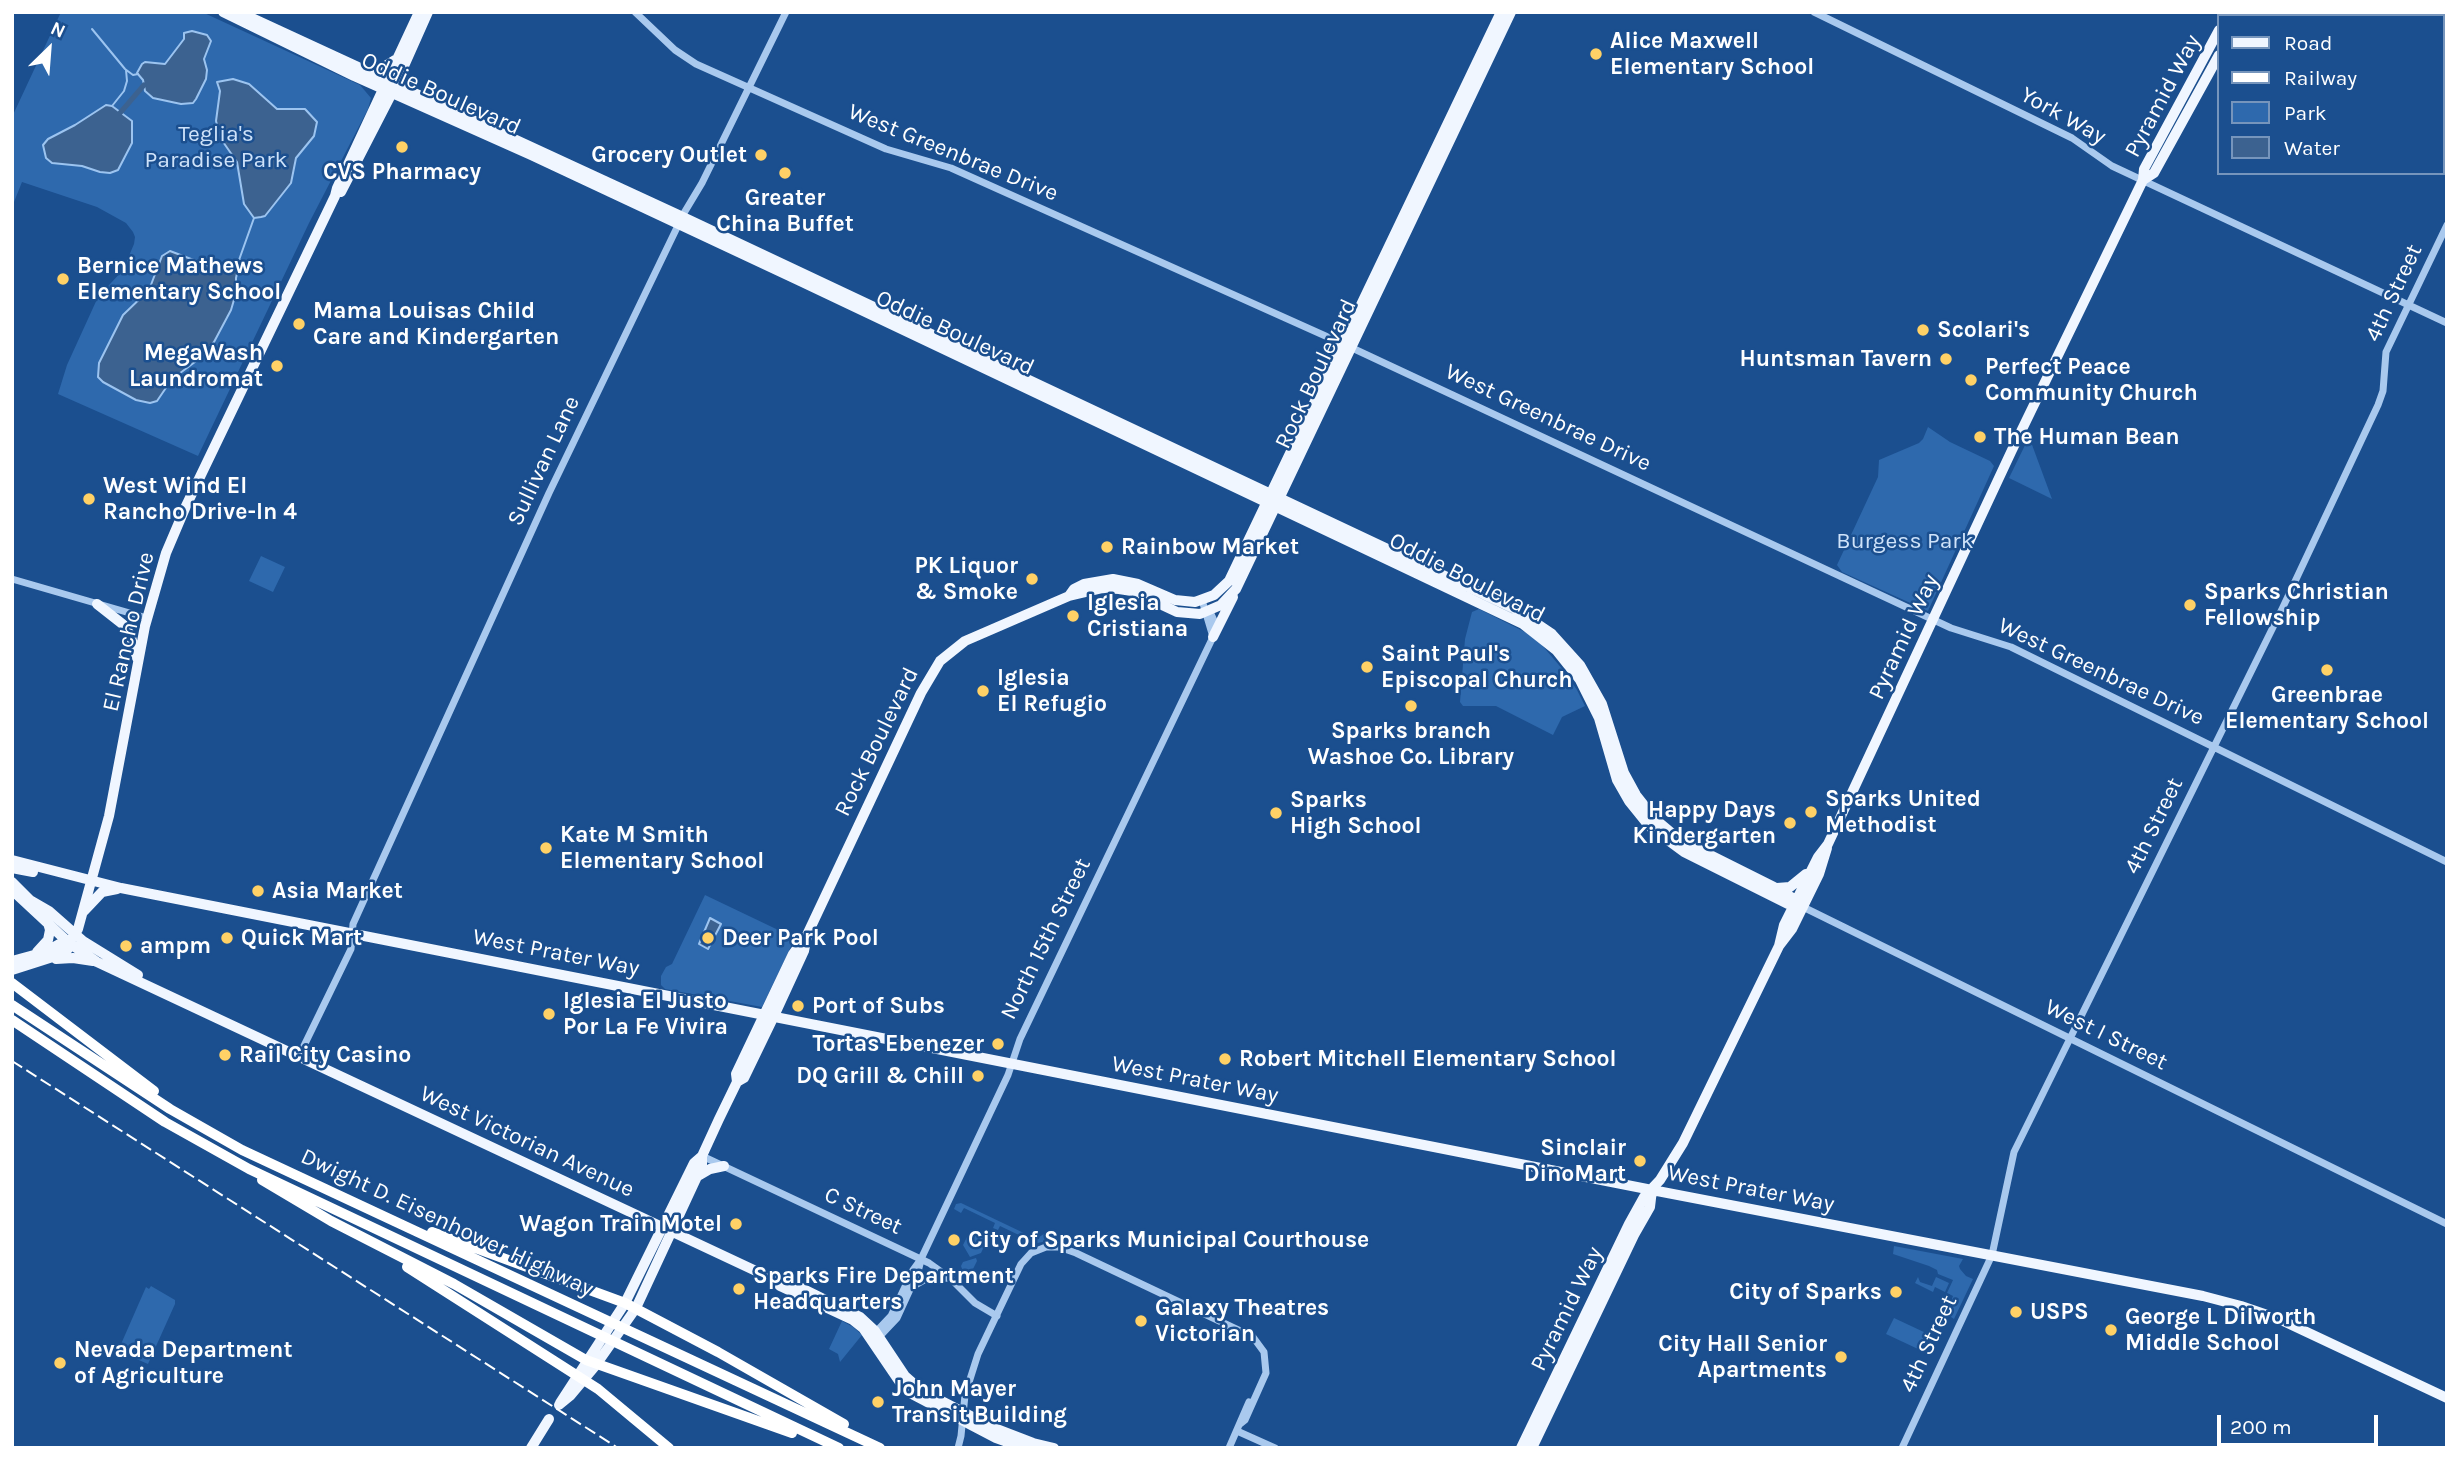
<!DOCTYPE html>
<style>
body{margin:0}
#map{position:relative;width:2459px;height:1460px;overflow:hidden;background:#1b4f8f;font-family:Karla,sans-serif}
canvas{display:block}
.frame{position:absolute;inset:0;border:14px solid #fff;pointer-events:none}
.legend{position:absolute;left:2217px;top:14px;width:228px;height:161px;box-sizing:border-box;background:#1b4f8f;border:2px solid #7695bc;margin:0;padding:9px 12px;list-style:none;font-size:21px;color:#fff}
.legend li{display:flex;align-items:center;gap:14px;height:35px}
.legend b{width:35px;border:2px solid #7695bc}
.north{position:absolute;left:14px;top:14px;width:70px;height:70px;-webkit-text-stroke:5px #1b4f8f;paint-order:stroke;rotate:25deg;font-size:19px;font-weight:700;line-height:28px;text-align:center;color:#fff}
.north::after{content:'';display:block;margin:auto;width:24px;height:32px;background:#fff;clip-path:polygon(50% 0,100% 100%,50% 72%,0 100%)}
.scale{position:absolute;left:2217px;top:1415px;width:161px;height:32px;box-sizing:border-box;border:4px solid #fff;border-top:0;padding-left:9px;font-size:21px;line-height:24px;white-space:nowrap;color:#fff;-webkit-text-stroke:5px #1b4f8f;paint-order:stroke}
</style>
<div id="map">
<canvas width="2459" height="1460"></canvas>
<div class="frame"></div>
<ul class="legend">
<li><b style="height:9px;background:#f0f6ff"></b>Road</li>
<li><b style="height:9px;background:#fff"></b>Railway</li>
<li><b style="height:19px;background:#2e69ad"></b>Park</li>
<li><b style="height:19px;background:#3c6290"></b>Water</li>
</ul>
<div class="north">N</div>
<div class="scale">200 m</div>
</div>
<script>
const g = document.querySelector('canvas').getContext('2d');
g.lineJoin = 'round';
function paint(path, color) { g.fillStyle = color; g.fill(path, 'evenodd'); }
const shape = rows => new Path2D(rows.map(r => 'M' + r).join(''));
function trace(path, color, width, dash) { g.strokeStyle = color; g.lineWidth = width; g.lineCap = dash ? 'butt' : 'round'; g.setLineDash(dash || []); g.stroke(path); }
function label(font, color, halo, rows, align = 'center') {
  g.font = font + ' Karla,sans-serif'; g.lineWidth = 5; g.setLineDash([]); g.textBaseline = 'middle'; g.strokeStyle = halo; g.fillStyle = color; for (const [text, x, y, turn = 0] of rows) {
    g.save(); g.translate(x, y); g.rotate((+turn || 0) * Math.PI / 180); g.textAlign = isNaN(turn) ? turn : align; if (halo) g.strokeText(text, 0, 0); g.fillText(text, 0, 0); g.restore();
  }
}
const green = shape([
 [61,12,202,12,360,85,371,98,368,109,309,223,198,456,58,394,67,365,98,297,123,270,134,244,135,237,133,232,126,223,97,207,22,182,12,207,12,117],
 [1928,427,1950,442,1990,461,1994,466,1928,611,1842,572,1837,565,1878,477,1879,460,1919,443,1923,439],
 [2028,439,2031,442,2052,499,2009,478],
 [261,556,285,567,273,592,249,581],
 [1479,609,1527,633,1541,644,1564,671,1577,690,1585,706,1562,717,1553,735,1496,706,1463,706,1460,702,1465,639,1472,612],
 [705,895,795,938,762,1007,665,989,661,985,661,976,666,967,672,964],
 [961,1203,1028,1235,1024,1243,1020,1241,1021,1236,1000,1226,998,1230,993,1228,995,1223,964,1208,961,1213,954,1209,956,1204],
 [975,1232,988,1238,981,1253,970,1257,963,1245,968,1235],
 [1045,1233,1049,1234,1077,1247,1052,1240,1028,1245,1029,1238,1038,1238],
 [1894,1246,1963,1259,1959,1266,1960,1269,1966,1276,1973,1279,1954,1319,1948,1315,1954,1303,1951,1301,1953,1296,1947,1293,1953,1280,1938,1274,1937,1270,1929,1266,1893,1254],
 [976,1258,977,1261,968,1279,965,1278,961,1266,963,1262],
 [1918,1277,1920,1282,1932,1286,1936,1277,1949,1283,1945,1292,1935,1287,1933,1292,1915,1283],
 [151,1286,175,1300,175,1304,148,1364,118,1351,146,1287,149,1289],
 [1894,1318,1926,1333,1918,1349,1886,1334],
 [842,1321,853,1327,862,1335,840,1362,838,1354,829,1349]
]);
const water = shape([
 [192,31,207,35,211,41,204,59,207,70,206,79,196,99,193,103,181,104,153,98,145,91,143,80,137,73,142,64,145,62,165,64,184,39,184,33,192,31],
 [233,79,249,84,277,109,305,109,317,122,314,136,296,158,291,183,265,216,261,217,254,218,244,204,237,162,221,139,216,121,220,91,217,82,233,79],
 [106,105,112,106,132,121,132,143,118,170,110,173,100,172,82,166,52,163,46,158,43,145,48,139,75,125,106,105],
 [170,251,220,270,224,270,240,260,236,278,236,293,231,310,214,342,199,359,172,379,157,401,150,403,136,400,103,382,98,377,99,363,123,315,149,290,162,256,170,251],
 [710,918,721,924,708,949,699,944,710,918]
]);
const stream = shape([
 [92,29,125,69,133,75,138,74],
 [112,106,124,91,127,81,126,70],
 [239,260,254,218]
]);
const canal = shape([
 [120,113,144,85]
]);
const minor = shape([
 [635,12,675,50,696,64,886,149,951,168,1350,347,1951,628,2011,647,2447,862],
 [1814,12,2072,138,2112,166,2447,323],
 [12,579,147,618],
 [1202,600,1213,637],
 [1803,907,2447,1224],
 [299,1056,351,949,353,924,549,493,684,213,702,183,786,12],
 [702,1156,929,1263,950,1278,975,1303,997,1316],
 [912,1287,926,1279,950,1278],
 [873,1335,891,1316,913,1270,921,1259,1008,1075,1020,1039,1213,637,1216,625,1211,614,1207,612],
 [875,1338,879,1337,897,1318,918,1272,920,1264],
 [1237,1431,1275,1448],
 [958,1448,961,1436,965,1395,978,1354,1021,1264,1031,1253,1046,1247,1059,1247,1076,1253,1253,1337,1264,1352,1266,1373,1245,1420,1240,1424],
 [1229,1448,1249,1402],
 [1902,1448,1992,1255,2014,1152,2283,607,2378,405,2383,391,2386,352,2447,225]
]);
const major = shape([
 [223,12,354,76,531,155,800,281,1523,624,1556,650,1580,680,1599,718,1617,780,1629,801,1650,827,1684,852,1788,904,1803,907],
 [239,12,683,217,1515,609,1552,634,1580,665,1602,704,1624,773,1636,795,1655,819,1680,840,1774,887,1798,901,1803,907],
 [2226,16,2228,12],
 [2240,16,2242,12],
 [364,71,382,68,395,60],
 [2143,180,2154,173,2219,55],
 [341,192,392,93,428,12],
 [1069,596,1074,589,1084,584,1113,579,1138,584,1175,600,1195,602,1214,595,1229,581,1501,12],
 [97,604,125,626,131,637,137,658],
 [1213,637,1233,597],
 [12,860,121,888,1652,1190,2203,1296,2241,1306,2279,1319,2447,1398],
 [12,868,33,872],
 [12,882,30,900,49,911,83,941,138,975],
 [1777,888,1790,887,1806,874],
 [12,890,69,943,97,962,773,1279,780,1286,853,1320,863,1328,899,1381,912,1394,996,1438,1024,1448],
 [84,911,102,892,117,889],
 [1779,946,1784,925,1818,857,1828,844,2012,450,2143,180,2144,169,2219,30],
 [37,952,48,940,50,930,48,923],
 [56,959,73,958,93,961],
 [12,961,45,952,61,943,69,943],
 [12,970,59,955,68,949,69,943,78,929,109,816,145,626,166,553,186,506,335,196,337,188,419,12],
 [737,1082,736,1074,793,954,807,935,921,693,940,661,965,641,1069,596,1103,588,1119,589,1132,591,1177,612,1200,614,1221,605,1236,589,1511,12],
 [698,1176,710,1169,724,1166],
 [773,1279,783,1279,860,1317,875,1331,905,1376,922,1391,994,1428,1033,1443,1054,1448],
 [560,1403,625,1303,694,1163,702,1156],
 [559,1405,570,1396,596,1365,636,1308,702,1166,702,1156,719,1119,737,1082,744,1078,774,1016,804,951,807,935],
 [531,1448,549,1419],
 [1521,1448,1629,1224,1644,1197,1660,1180,1683,1143,1779,946,1792,929,1819,874,1827,848],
 [1532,1448,1634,1235,1650,1207,1652,1190]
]);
const highway = shape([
 [12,983,154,1091],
 [12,1005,170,1109,242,1150,880,1448],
 [12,1020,165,1122,249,1169,839,1448],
 [262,1180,331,1221,454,1284,586,1360,792,1433],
 [432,1232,625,1303,718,1352,844,1424],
 [407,1267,598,1389,669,1448]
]);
const rail = shape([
 [12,1061,618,1448]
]);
const markers = [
 [1596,54,7,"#ffd166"],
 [402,147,7,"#ffd166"],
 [761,155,7,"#ffd166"],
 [785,173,7,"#ffd166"],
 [63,279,7,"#ffd166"],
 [299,324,7,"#ffd166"],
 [1923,330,7,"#ffd166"],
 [1946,359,7,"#ffd166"],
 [277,366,7,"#ffd166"],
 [1971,380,7,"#ffd166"],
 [1980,437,7,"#ffd166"],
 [89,499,7,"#ffd166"],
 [1107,547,7,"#ffd166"],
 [1032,579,7,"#ffd166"],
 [2190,605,7,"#ffd166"],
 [1073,616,7,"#ffd166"],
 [1367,667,7,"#ffd166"],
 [2327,670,7,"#ffd166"],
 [983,691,7,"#ffd166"],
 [1411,706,7,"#ffd166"],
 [1811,812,7,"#ffd166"],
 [1276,813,7,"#ffd166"],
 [1790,823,7,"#ffd166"],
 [546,848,7,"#ffd166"],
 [258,891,7,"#ffd166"],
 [227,938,7,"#ffd166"],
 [708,938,7,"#ffd166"],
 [126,946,7,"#ffd166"],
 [798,1006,7,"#ffd166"],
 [549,1014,7,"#ffd166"],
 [998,1044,7,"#ffd166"],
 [225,1055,7,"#ffd166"],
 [1225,1059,7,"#ffd166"],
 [978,1076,7,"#ffd166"],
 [1640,1161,7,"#ffd166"],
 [736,1224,7,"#ffd166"],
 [954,1240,7,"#ffd166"],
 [739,1289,7,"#ffd166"],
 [1896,1292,7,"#ffd166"],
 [2016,1312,7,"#ffd166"],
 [1141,1321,7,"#ffd166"],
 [2111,1330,7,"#ffd166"],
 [1841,1357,7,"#ffd166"],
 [60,1363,7,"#ffd166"],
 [878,1402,7,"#ffd166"]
];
const poiNames = [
 ["Alice Maxwell",1610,41],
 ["Elementary School",1610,67],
 ["Grocery Outlet",747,155,"right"],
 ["CVS Pharmacy",402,172,"center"],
 ["Greater",785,198,"center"],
 ["China Buffet",785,224,"center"],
 ["Bernice Mathews",77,266],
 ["Elementary School",77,292],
 ["Mama Louisas Child",313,311],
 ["Care and Kindergarten",313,337],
 ["Scolari's",1937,330],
 ["MegaWash",263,353,"right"],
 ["Laundromat",263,379,"right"],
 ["Huntsman Tavern",1932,359,"right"],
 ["Perfect Peace",1985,367],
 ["Community Church",1985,393],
 ["The Human Bean",1994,437],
 ["West Wind El",103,486],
 ["Rancho Drive-In 4",103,512],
 ["Rainbow Market",1121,547],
 ["PK Liquor",1018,566,"right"],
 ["& Smoke",1018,592,"right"],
 ["Sparks Christian",2204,592],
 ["Fellowship",2204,618],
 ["Iglesia",1087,603],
 ["Cristiana",1087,629],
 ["Saint Paul's",1381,654],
 ["Episcopal Church",1381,680],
 ["Iglesia",997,678],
 ["El Refugio",997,704],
 ["Greenbrae",2327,695,"center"],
 ["Elementary School",2327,721,"center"],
 ["Sparks branch",1411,731,"center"],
 ["Washoe Co. Library",1411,757,"center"],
 ["Sparks United",1825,799],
 ["Methodist",1825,825],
 ["Sparks",1290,800],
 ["High School",1290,826],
 ["Happy Days",1776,810,"right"],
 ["Kindergarten",1776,836,"right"],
 ["Kate M Smith",560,835],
 ["Elementary School",560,861],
 ["Asia Market",272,891],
 ["Quick Mart",241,938],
 ["Deer Park Pool",722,938],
 ["ampm",140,946],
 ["Iglesia El Justo",563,1001],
 ["Por La Fe Vivira",563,1027],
 ["Port of Subs",812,1006],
 ["Tortas Ebenezer",984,1044,"right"],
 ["Rail City Casino",239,1055],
 ["Robert Mitchell Elementary School",1239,1059],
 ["DQ Grill & Chill",964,1076,"right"],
 ["Sinclair",1626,1148,"right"],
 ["DinoMart",1626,1174,"right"],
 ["Wagon Train Motel",722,1224,"right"],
 ["City of Sparks Municipal Courthouse",968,1240],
 ["Sparks Fire Department",753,1276],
 ["Headquarters",753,1302],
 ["City of Sparks",1882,1292,"right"],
 ["Galaxy Theatres",1155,1308],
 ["Victorian",1155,1334],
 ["USPS",2030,1312],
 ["George L Dilworth",2125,1317],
 ["Middle School",2125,1343],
 ["City Hall Senior",1827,1344,"right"],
 ["Apartments",1827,1370,"right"],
 ["Nevada Department",74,1350],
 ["of Agriculture",74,1376],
 ["John Mayer",892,1389],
 ["Transit Building",892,1415]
];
const streetNames = [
 ["Oddie Boulevard",441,94,24],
 ["Pyramid Way",2163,96,-62],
 ["York Way",2063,116,29],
 ["West Greenbrae Drive",953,153,22],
 ["4th Street",2394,293,-65],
 ["Oddie Boulevard",955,333,25],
 ["Rock Boulevard",1316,374,-65],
 ["West Greenbrae Drive",1548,418,25],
 ["Sullivan Lane",544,461,-65],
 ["Oddie Boulevard",1467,578,27],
 ["El Rancho Drive",129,632,-77],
 ["Pyramid Way",1904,637,-65],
 ["West Greenbrae Drive",2101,672,25],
 ["Rock Boulevard",877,742,-64],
 ["4th Street",2154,826,-64],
 ["North 15th Street",1046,939,-64],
 ["West Prater Way",556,953,11],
 ["West I Street",2106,1035,26],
 ["West Prater Way",1195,1080,11],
 ["West Victorian Avenue",527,1142,25],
 ["West Prater Way",1751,1189,11],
 ["C Street",863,1211,25],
 ["Dwight D. Eisenhower Highway",447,1223,25],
 ["Pyramid Way",1567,1309,-64],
 ["4th Street",1929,1344,-65]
];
const parkNames = [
 ["Teglia's",216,134],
 ["Paradise Park",216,160],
 ["Burgess Park",1905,541]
];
paint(green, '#2e69ad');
paint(water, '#3c6290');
trace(water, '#9cc4f0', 2);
trace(stream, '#9cc4f0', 2);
trace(canal, '#3c6290', 5);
trace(minor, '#a9c9ee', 7);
trace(major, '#f0f6ff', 10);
trace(highway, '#fff', 10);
trace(rail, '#fff', 2, [12, 5]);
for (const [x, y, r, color] of markers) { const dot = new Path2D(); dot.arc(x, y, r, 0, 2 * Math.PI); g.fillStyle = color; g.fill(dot); trace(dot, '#1b4f8f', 2.5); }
label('bold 23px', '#fff', '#1b4f8f', poiNames, 'left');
label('23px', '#fff', '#1b4f8f', streetNames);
label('23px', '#cfe3fa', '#1b4f8f', parkNames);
</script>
